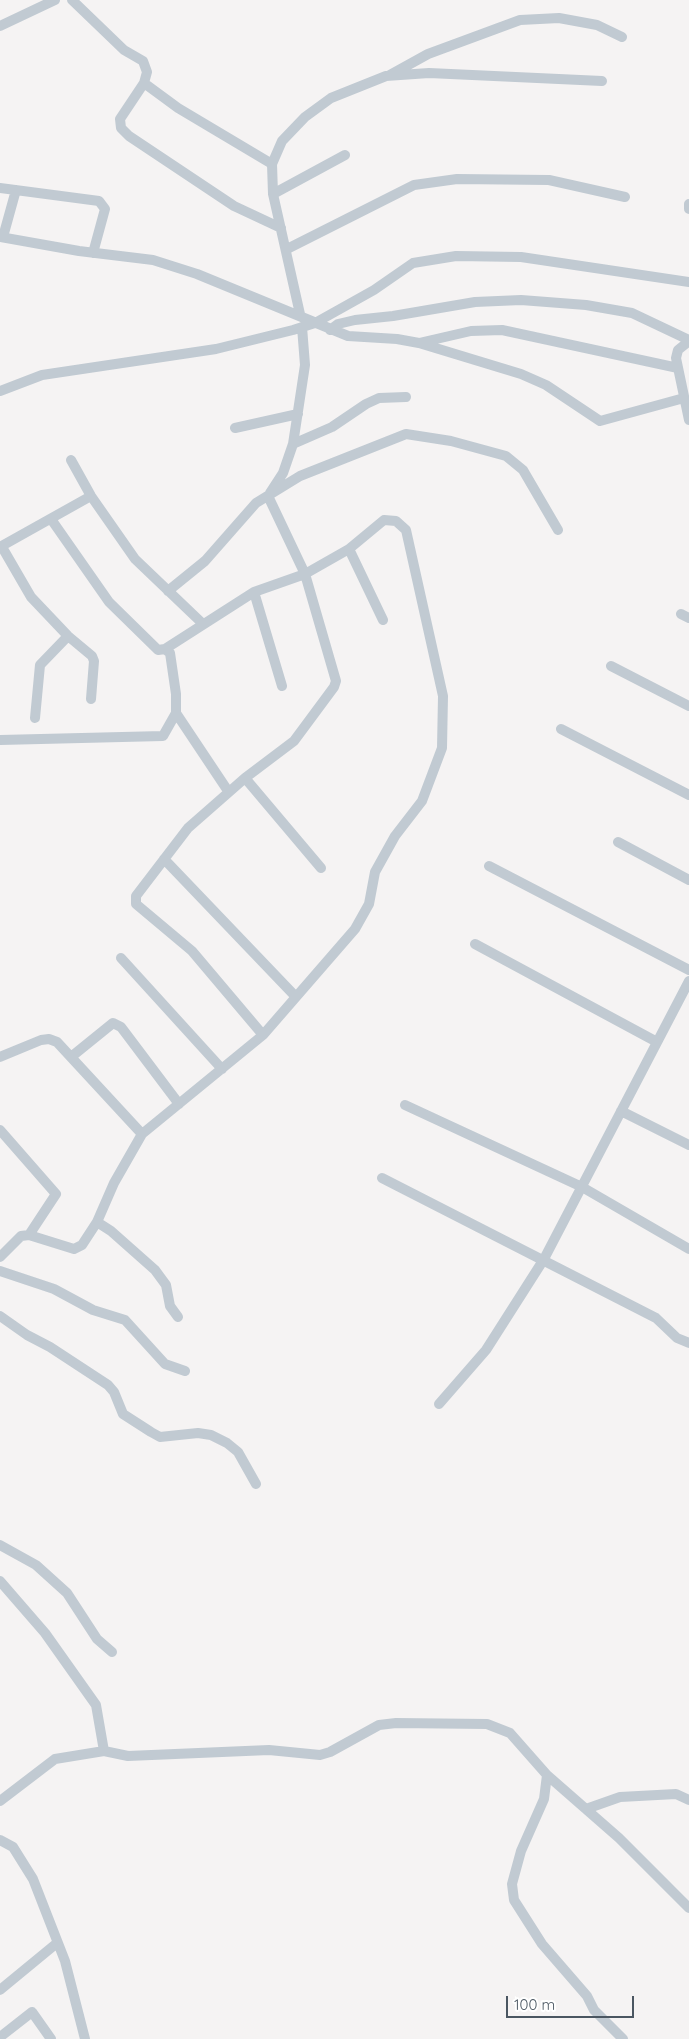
<!DOCTYPE html>
<style>
body{margin:0}
#map{position:relative;width:689px;height:2039px;overflow:hidden;background:#f5f3f3;font-family:Quicksand,sans-serif}
canvas{display:block}
.scale{position:absolute;left:506px;top:1996px;width:128px;height:22px;box-sizing:border-box;border:2px solid #4a5661;border-top:0;padding-left:6px;font-size:15px;line-height:18px;white-space:nowrap;color:#4a5661;-webkit-text-stroke:4px #fff;paint-order:stroke}
</style>
<div id="map">
<canvas width="689" height="2039"></canvas>
<div class="scale">100 m</div>
</div>
<script>
const g = document.querySelector('canvas').getContext('2d');
g.lineJoin = 'round';
const shape = rows => new Path2D(rows.map(r => 'M' + r).join(''));
function trace(path, color, width, dash) { g.strokeStyle = color; g.lineWidth = width; g.lineCap = dash ? 'butt' : 'round'; g.setLineDash(dash || []); g.stroke(path); }
const minor = shape([
 [72,0,124,50,143,61,147,72,144,83,120,119,121,128,129,136,234,206,281,228],
 [0,26,55,0],
 [390,75,428,54,520,20,559,18,597,25,622,37],
 [144,83,178,108,272,164],
 [0,188,99,201,105,209,93,253],
 [273,194,345,155],
 [689,204,689,209],
 [0,237,79,251,153,260,197,274,348,336,397,339,419,343,521,374,546,385,600,421,684,398],
 [3,237,16,190],
 [287,249,414,185,457,179,549,180,625,197],
 [300,314,273,194,272,164,282,141,305,117,331,98,386,76,429,73,602,81],
 [330,330,338,324,355,320,393,316,475,302,521,300,586,305,632,313,689,340],
 [689,341,678,350,676,358,689,420],
 [419,343,471,331,502,330,678,368],
 [0,391,42,375,216,349,293,330,315,323,374,290,413,263,456,256,521,257,689,282],
 [235,428,298,414],
 [293,444,332,427,366,404,379,398,406,397],
 [71,460,91,496,135,559,203,624],
 [270,493,283,473,293,444,305,365,302,327],
 [0,547,91,496],
 [2,547,31,597,68,636,92,656,94,661,91,699],
 [349,549,383,620],
 [168,591,205,561,256,503,300,476,406,434,451,441,506,456,523,470,558,530],
 [254,592,282,686],
 [681,614,689,618],
 [611,666,689,706],
 [176,713,228,791],
 [35,718,40,665,68,636],
 [561,729,689,795],
 [0,740,163,736,176,713,176,694,170,653,165,649],
 [245,778,321,868],
 [618,842,689,880],
 [164,859,296,997],
 [489,866,689,970],
 [475,944,657,1042],
 [121,958,222,1069],
 [263,1035,192,951,136,904,136,896,188,828,245,778,294,741,334,687,336,681,305,574,268,496],
 [0,1057,41,1040,49,1039,57,1042,142,1134],
 [71,1057,113,1023,121,1027,179,1104],
 [405,1105,582,1187,689,1249],
 [621,1111,689,1145],
 [0,1130,56,1194,29,1235],
 [382,1178,656,1318,677,1338,689,1343],
 [97,1222,111,1231,155,1270,166,1285,170,1306,178,1317],
 [0,1257,21,1236,29,1235,74,1249,82,1245,97,1222,114,1183,142,1134,263,1035,355,929,369,904,375,872,395,836,422,801,442,748,443,696,406,530,396,521,384,520,349,549,305,574,254,592,165,649,158,650,109,602,51,519],
 [0,1271,54,1289,93,1310,125,1320,165,1364,185,1371],
 [0,1316,27,1335,50,1347,108,1385,114,1392,123,1414,151,1432,160,1437,198,1433,211,1435,227,1443,238,1452,256,1484],
 [439,1404,486,1350,544,1259,689,981],
 [0,1545,36,1565,67,1593,97,1639,112,1652],
 [0,1581,45,1633,96,1705,104,1751],
 [547,1775,544,1799,521,1851,512,1884,514,1900,542,1944,587,1996,594,2010,623,2039],
 [0,1801,55,1759,104,1751,128,1756,269,1750,320,1755,330,1752,379,1725,396,1723,487,1724,510,1733,547,1775,619,1838,689,1908],
 [586,1809,620,1797,676,1794,689,1800],
 [0,1840,13,1847,33,1879,65,1961,85,2039],
 [0,1990,57,1943],
 [0,2037,32,2012,51,2039]
]);
trace(minor, '#c1cad2', 10);
</script>
